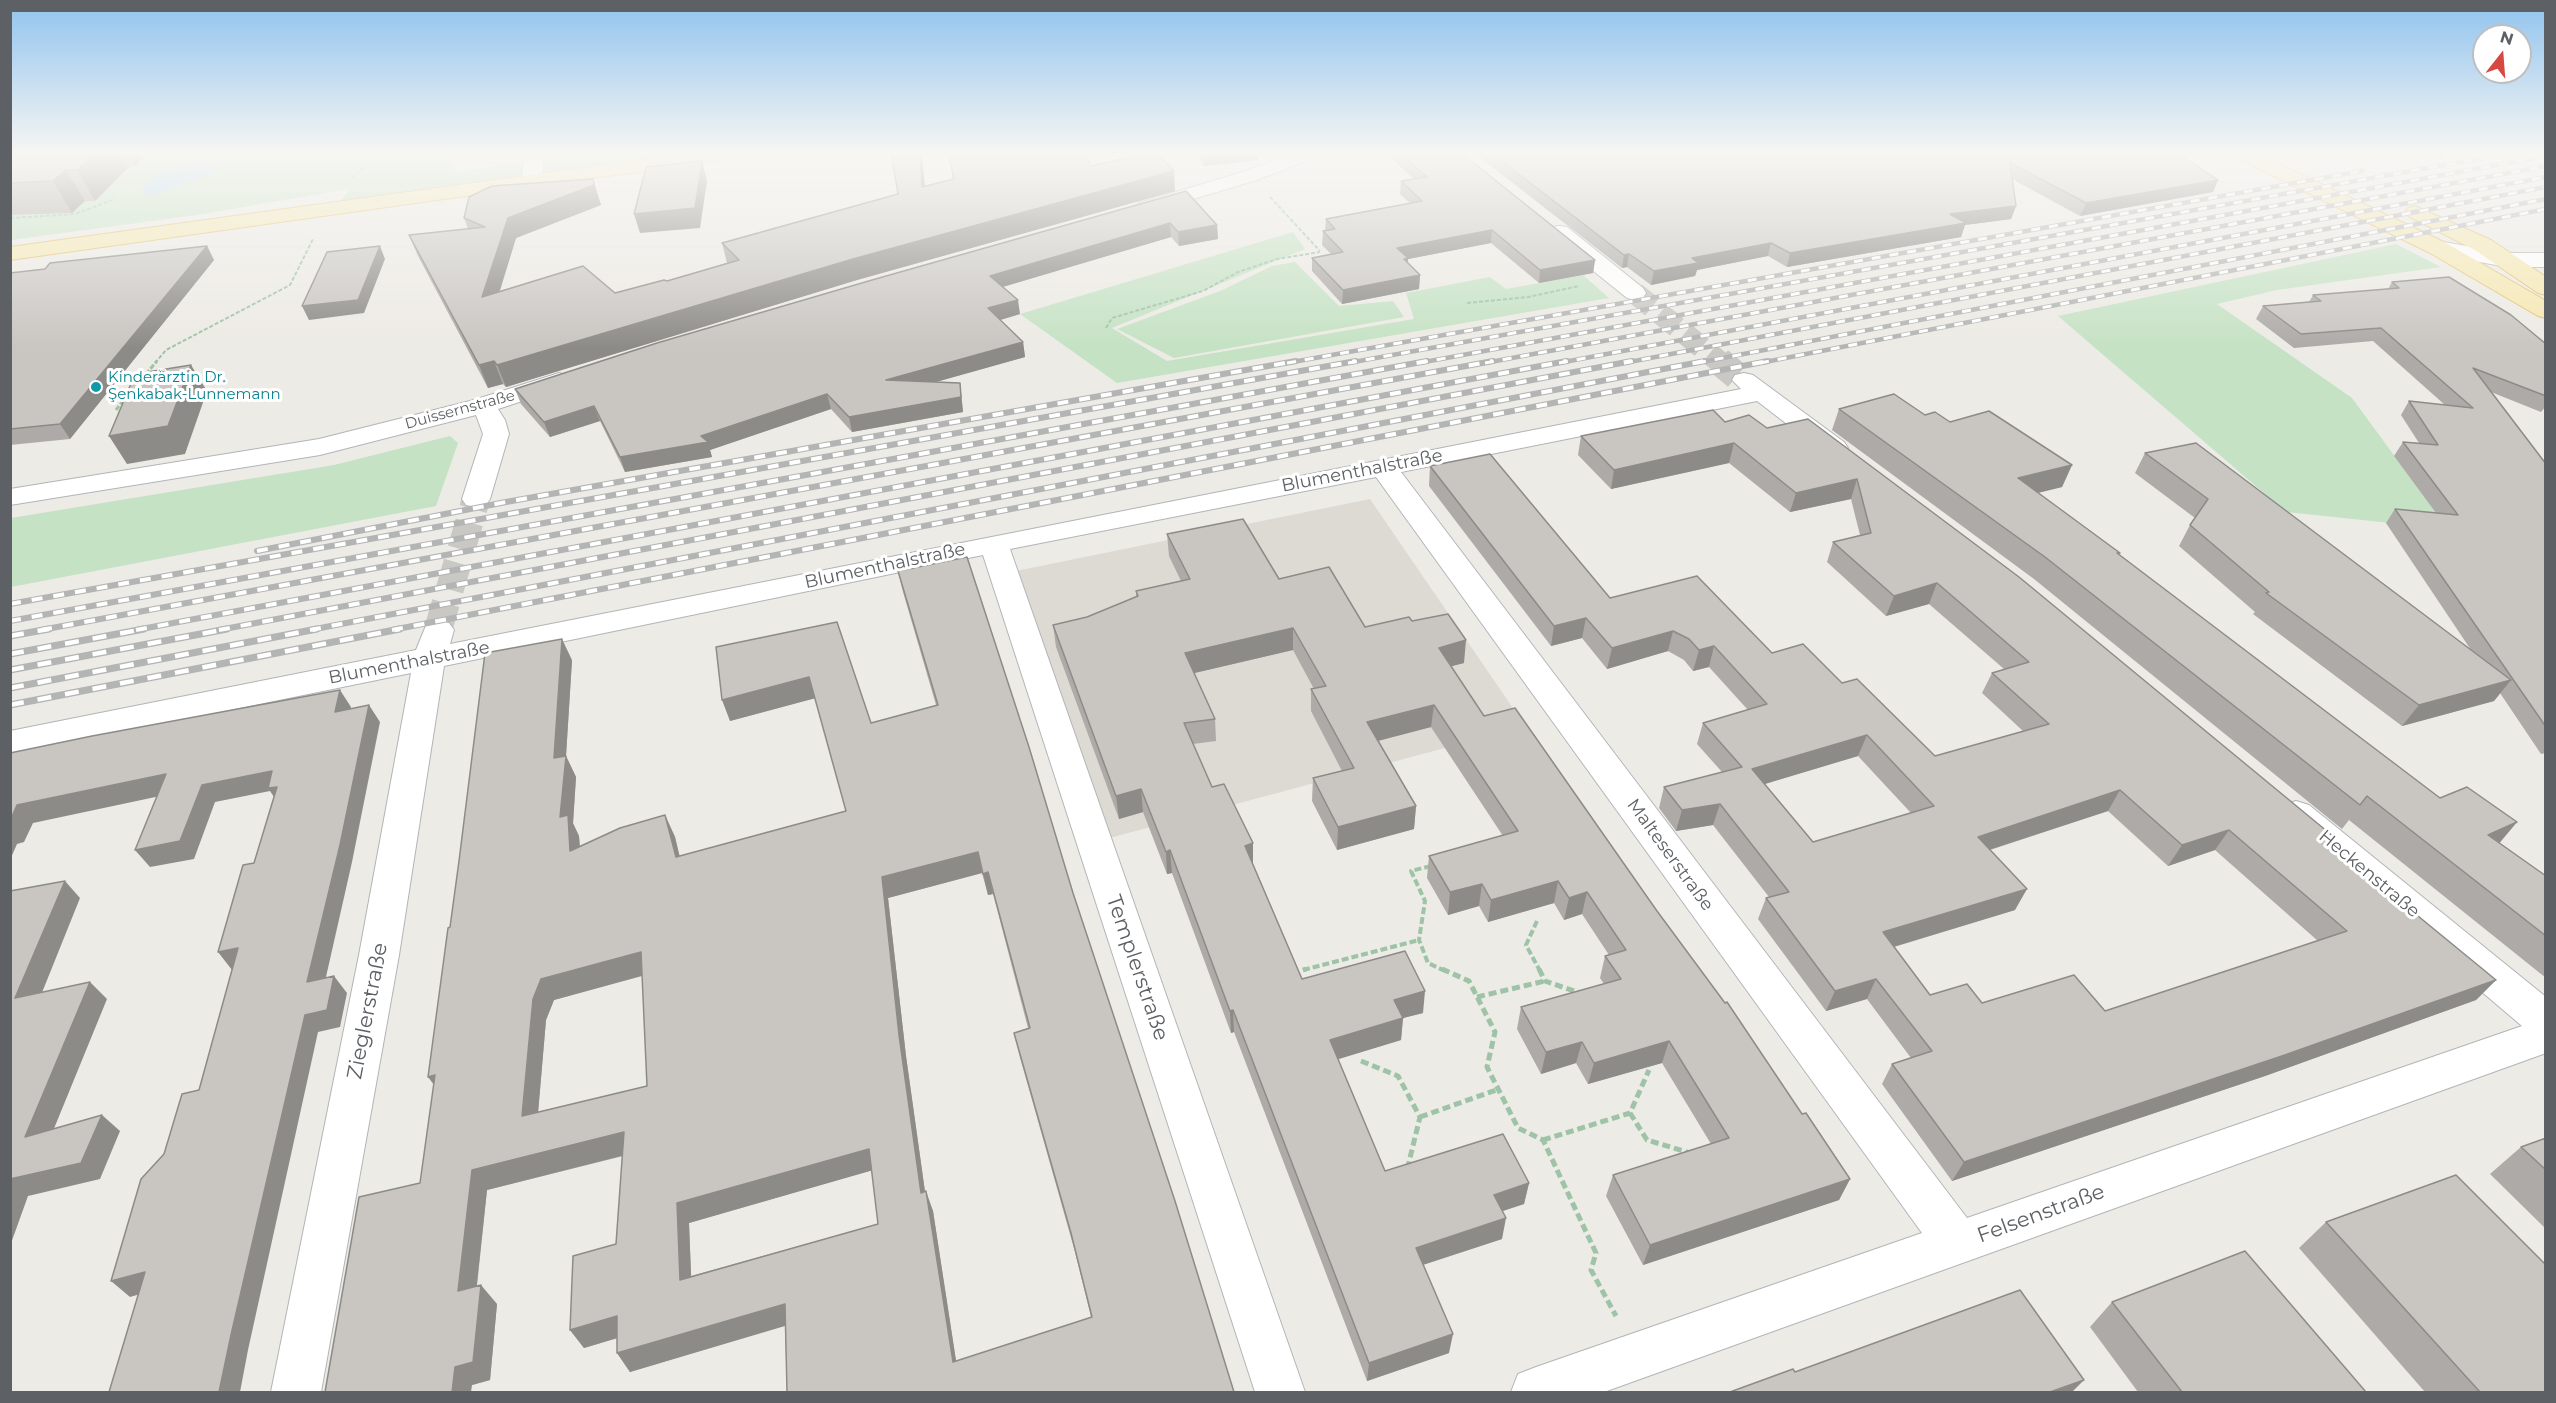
<!DOCTYPE html>
<meta charset="utf-8">
<style>
body{margin:0}
#map{position:relative;width:2556px;height:1403px;overflow:hidden;background:#edebe5;font-family:Montserrat,sans-serif}
canvas{display:block}
.frame{position:absolute;inset:0;border:12px solid #5d6064;pointer-events:none}
.north{position:absolute;left:2472px;top:24px;width:60px;height:60px;box-sizing:border-box;background:#fff;border:2px solid #bebfc1;border-radius:50%;rotate:17deg;font-size:16px;font-weight:700;line-height:24px;text-align:center;color:#5d6064}
.north::after{content:'';display:block;margin:auto;width:21px;height:27px;background:#d64842;clip-path:polygon(50% 0,100% 100%,50% 72%,0 100%)}
</style>
<div id="map">
<canvas width="2556" height="1403"></canvas>
<div class="frame"></div>
<div class="north">N</div>
</div>
<script>
const g = document.querySelector('canvas').getContext('2d');
g.lineJoin = 'round';
function paint(path, color) { g.fillStyle = color; g.fill(path, 'evenodd'); }
const shape = rows => new Path2D(rows.map(r => 'M' + r).join(''));
function trace(path, color, width, dash) { g.strokeStyle = color; g.lineWidth = width; g.lineCap = dash ? 'butt' : 'round'; g.setLineDash(dash || []); g.stroke(path); }
function label(font, color, halo, rows, align = 'center') {
  g.font = font + ' Montserrat,sans-serif'; g.lineWidth = 6; g.setLineDash([]); g.textBaseline = 'middle'; g.strokeStyle = halo; g.fillStyle = color; for (const [text, x, y, turn = 0] of rows) {
    g.save(); g.translate(x, y); g.rotate((+turn || 0) * Math.PI / 180); g.textAlign = isNaN(turn) ? turn : align; if (halo) g.strokeText(text, 0, 0); g.fillText(text, 0, 0); g.restore();
  }
}
const commercial = shape([
 [452,152,551,152,452,165]
]);
const education = shape([
 [1370,499,1530,733,1512,730,1102,840,1011,572]
]);
const green = shape([
 [149,152,452,152,450,160,456,172,592,152,697,152,340,202,349,189,197,215,11,240,10,215,72,213,85,201,95,201,120,167,135,166],
 [1293,232,1305,249,1112,328,1167,361,1414,319,1406,293,1490,277,1506,289,1583,275,1609,298,1117,383,1020,314],
 [2396,244,2441,267,2277,290,2217,304,2352,398,2448,529,2286,512,2058,316],
 [1295,262,1339,306,1393,301,1404,317,1174,358,1117,329,1220,291,1272,266],
 [450,436,458,443,436,506,11,587,11,518,334,465]
]);
const water = shape([
 [198,163,220,168,215,173,159,193,149,194,141,191,153,177]
]);
const minorTunnelFar1 = shape([
 [1635,293,1721,363]
]);
const minorTunnel = shape([
 [1719,361,1737,376],
 [438,630,476,499]
]);
const pathFar3 = shape([
 [2182,152,2213,160],
 [2314,155,2334,152],
 [765,158,809,152],
 [352,178,380,152],
 [1270,197,1320,251],
 [10,218,75,214,115,199],
 [1467,303,1528,297,1579,286],
 [1106,328,1112,318,1203,291,1238,272,1277,259,1320,252],
 [155,363,166,350,290,285,313,239]
]);
const pathFar2 = shape([
 [146,374,157,361],
 [116,410,125,398]
]);
const pathFar1 = shape([
 [1431,866,1411,871,1425,901,1419,940,1428,963,1445,971],
 [1537,921,1526,945,1540,971],
 [1303,970,1419,940]
]);
const path = shape([
 [1442,969,1469,981,1495,1032,1487,1067,1518,1128,1543,1140,1596,1253,1591,1270,1616,1316],
 [1539,969,1545,981,1580,993],
 [1303,970,1306,969],
 [1477,997,1545,981],
 [1361,1061,1398,1076,1420,1117,1408,1166],
 [1630,1113,1647,1140,1690,1153],
 [1420,1117,1499,1089],
 [1543,1140,1630,1113,1649,1070]
]);
const minor = shape([
 [524,152,544,152,542,180,539,184,525,184,522,180,524,152],
 [1296,152,1322,152,1319,156,1257,180,1153,211,1146,213,1139,211,1136,207,1139,203,1243,172,1296,152],
 [1559,226,1567,227,1643,288,1646,293,1643,298,1635,300,1627,298,1551,237,1548,232,1551,227,1559,226],
 [2438,241,2507,253,2546,253,2546,267,2507,267,2430,253,2427,248,2430,243,2438,241],
 [559,373,568,376,572,381,568,386,498,409,505,420,509,434,490,499,486,505,476,507,466,505,462,499,483,434,476,415,320,455,10,505,10,489,319,439,474,400,559,373],
 [1744,373,1753,375,1844,442,1848,448,1844,454,1835,456,1826,454,1757,401,1401,472,1967,1218,2522,1026,2283,823,2278,814,2283,805,2296,801,2309,805,2546,997,2546,1053,1604,1392,1511,1392,1518,1374,1536,1367,1922,1233,1376,477,1010,549,1305,1392,1255,1392,983,555,444,666,399,955,321,1392,271,1392,359,955,411,673,10,755,10,731,416,650,427,623,438,620,449,623,454,630,450,644,1741,389,1732,380,1735,375,1744,373]
]);
const major = shape([
 [698,152,746,152,743,156,736,158,10,260,10,247,698,152],
 [2230,152,2254,152,2446,243,2546,301,2546,318,2538,316,2430,253,2233,156,2230,152],
 [2415,206,2491,240,2546,277,2546,295,2538,293,2475,250,2408,216,2405,212,2408,208,2415,206]
]);
const railFar2 = shape([
 [2427,159,2461,152],
 [1287,363,2362,171],
 [1348,363,2516,152],
 [1419,363,2546,156],
 [1485,363,2546,166],
 [1559,363,2546,177],
 [1624,363,2546,187],
 [1697,363,2546,199],
 [1760,363,2546,209]
]);
const railFar1 = shape([
 [257,551,506,502,1296,361],
 [10,604,1356,361],
 [10,621,1427,361],
 [41,630,1493,361],
 [136,630,1567,361],
 [219,630,1632,361],
 [310,630,1705,361],
 [392,630,1768,361]
]);
const rail = shape([
 [10,636,49,629],
 [10,654,144,629],
 [10,670,227,629],
 [10,688,317,629],
 [10,705,400,629]
]);
const wall = shape([
 [10,152,149,152,135,166,129,167,95,201,85,201,72,213,10,215],
 [891,152,922,152,925,187,953,179,948,152,1085,152,1091,166,1175,191,857,280,506,387,503,384,488,388,418,256,409,235,468,229,464,218,599,199,601,205,516,238,500,291,615,293,667,281,727,263,722,243,898,194],
 [1196,152,1258,152,1258,160,1204,166],
 [1384,152,1460,152,1595,260,1593,273,1539,283,1491,243,1408,259,1408,263,1420,275,1419,289,1342,304,1312,271,1312,258,1331,254,1322,245,1323,231,1325,231,1326,219,1410,203,1400,194,1401,181,1414,179],
 [1473,152,2176,152,2218,180,2213,192,2080,216,2012,179,2016,206,2011,219,1965,225,1961,237,1787,267,1768,256,1697,270,1695,276,1651,285,1627,267,1622,268],
 [1186,191,1217,225,1218,239,1179,246,1171,237,1003,287,1020,314,1000,320,1023,342,1025,357,935,382,960,383,963,412,852,432,831,409,710,450,712,457,625,472,600,421,550,437,521,404,515,389],
 [207,246,214,260,70,439,10,445,10,273,45,269],
 [2392,282,2546,344,2546,406,2541,412,2491,392,2546,464,2546,753,2541,754,2500,693,2494,701,2402,726,2253,614,2255,612,2179,546,2190,525,2195,518,2135,473,2145,453,2471,650,2386,523,2395,509,2436,513,2394,456,2403,442,2419,443,2401,415,2409,401,2445,405,2373,341,2294,348,2256,319,2263,306,2309,302,2313,295,2388,289],
 [1839,409,1925,415,1950,422,2072,465,2062,487,2038,493,2119,555,2440,798,2517,822,2499,843,2546,876,2546,978,2349,820,2342,829,2034,579,1832,430],
 [1808,419,2330,843,2496,980,2476,1000,2265,1076,1952,1181,1882,1084,1892,1064,1911,1058,1867,999,1826,1011,1758,919,1766,898,1769,897,1713,825,1676,831,1659,808,1664,787,1722,772,1697,744,1703,723,1748,710,1709,667,1693,671,1684,660,1668,651,1607,669,1582,638,1551,646,1429,486,1430,466,1610,598,1772,653,1842,683,1935,756,2023,731,1982,693,1992,673,2004,669,1929,604,1886,616,1827,562,1833,542,1860,535,1851,499,1790,512,1729,463,1611,489,1578,455,1581,436,1725,422,1767,428],
 [1858,756,1911,813,1813,842,1764,784],
 [2108,811,2168,866,2215,850,2318,941,2105,1011,1982,1003,1930,995,1894,947,2015,910,1990,850],
 [1167,534,1279,579,1365,627,1412,621,1464,663,1451,666,1484,716,1657,911,1802,1114,1850,1179,1839,1200,1643,1265,1606,1196,1613,1175,1711,1144,1662,1063,1588,1084,1576,1063,1541,1074,1517,1029,1521,1007,1604,984,1600,978,1605,956,1609,955,1582,914,1564,920,1554,903,1488,922,1479,906,1448,915,1427,878,1429,856,1503,836,1431,727,1378,741,1416,806,1414,829,1337,850,1312,801,1313,778,1342,771,1311,711,1311,689,1314,689,1293,650,1194,673,1215,719,1216,741,1193,744,1212,787,1253,864,1302,979,1423,1013,1403,1018,1401,1040,1338,1059,1385,1171,1529,1183,1524,1204,1503,1211,1502,1239,1423,1265,1449,1353,1367,1381,1234,1032,1231,1033,1172,873,1167,874,1143,812,1119,819,1056,647,1053,625,1087,617,1136,597,1136,591,1181,581,1169,556],
 [898,571,1073,893,1234,1392,787,1392,785,1325,630,1372,617,1353,617,1338,584,1348,570,1330,616,1244,623,1156,487,1190,477,1286,497,1304,490,1380,472,1385,420,1183,434,1084,450,927,572,660,566,756,576,777,573,824,579,836,580,846,665,815,675,837,679,856,846,811,815,698,730,721,716,647,871,723,936,705,903,592],
 [982,873,988,895,993,894,1028,1028,1014,1033,1019,1054,1075,1252,1091,1317,956,1361,933,1211,925,1192,906,1056,888,898],
 [642,976,647,1086,538,1112,546,1020,554,1000],
 [872,1170,878,1224,691,1276,689,1223],
 [2546,1138,2546,1229,2490,1174,2521,1147],
 [2326,1222,2546,1392,2425,1392,2299,1248],
 [2112,1302,2366,1392,2138,1392,2090,1327]
]);
const shadedWall = shape([
 [97,152,120,152,129,167,95,201,77,170],
 [127,152,149,152,135,166],
 [920,152,922,152,926,207,922,187],
 [1204,152,1258,152,1258,160,1204,166],
 [702,161,707,181,700,228,640,233,634,214],
 [66,170,85,201,72,213,53,181],
 [1174,171,1175,191,857,280,506,387,497,365,853,259],
 [593,179,601,205,516,238,491,318,482,297,508,218],
 [2218,180,2213,192,2080,216,2086,203],
 [2016,206,2011,219,1965,225,1961,237,1787,267,1790,253,1950,214],
 [1170,223,1171,237,992,290,990,276],
 [1217,225,1218,239,1179,246,1178,232],
 [1492,230,1491,243,1408,259,1407,272,1397,248],
 [1771,243,1768,256,1697,270,1695,276,1651,285,1654,271,1692,258],
 [207,246,214,260,70,439,60,424],
 [380,246,385,259,364,313,309,320,302,306],
 [1629,254,1627,267,1622,268,1624,255],
 [1595,260,1593,273,1539,283,1540,270],
 [1420,275,1419,289,1342,304,1343,290],
 [1018,300,1020,314,990,323,988,308],
 [1023,342,1025,357,890,395,886,380],
 [494,361,503,384,488,388,479,365],
 [191,365,207,391,185,454,127,464,109,436],
 [960,383,963,412,852,432,849,417],
 [827,394,831,409,710,450,712,457,625,472,620,457,701,436],
 [594,406,600,421,550,437,544,422],
 [1734,443,1729,463,1611,489,1614,470],
 [2072,465,2062,487,2008,500,2018,478],
 [1857,479,1851,499,1790,512,1796,493],
 [1937,583,1929,604,1886,616,1894,596],
 [1586,618,1582,638,1551,646,1554,626],
 [1293,628,1293,650,1186,675,1185,653],
 [1673,631,1668,651,1607,669,1612,648],
 [562,639,572,660,566,756,576,777,573,823,579,836,581,872,570,851,560,817,554,758],
 [1466,640,1464,663,1437,670,1439,648],
 [1714,646,1709,667,1693,671,1699,650],
 [809,677,816,698,730,721,722,700],
 [2511,680,2494,701,2402,726,2419,705],
 [340,690,351,707,346,729,335,712],
 [369,705,380,722,352,862,321,999,307,982],
 [1434,705,1431,727,1366,744,1367,722],
 [1867,735,1858,756,1745,790,1752,769],
 [272,771,284,789,280,806,270,791,215,802,194,859,150,867,135,850,202,785],
 [166,774,179,792,33,823,24,842,17,844,10,860,10,821,17,805],
 [1141,789,1143,812,1119,819,1116,796],
 [2120,790,2108,811,1967,857,1978,837],
 [1720,804,1713,825,1676,831,1682,810],
 [1416,806,1414,829,1337,850,1338,827],
 [665,815,675,837,685,878,676,857],
 [2517,822,2497,846,2488,835],
 [2229,830,2215,850,2168,866,2182,845],
 [1253,843,1253,866,1245,846],
 [1170,850,1172,873,1167,874,1166,852],
 [978,852,982,873,888,898,906,1056,928,1213,921,1193,899,1035,882,877],
 [988,872,993,894,988,895,983,874],
 [65,881,80,898,33,1015,15,998],
 [1558,881,1554,903,1488,922,1491,900],
 [1482,884,1479,906,1448,915,1450,892],
 [2027,889,2015,910,1873,953,1883,932],
 [1587,892,1582,914,1564,920,1569,898],
 [238,948,232,970,218,952],
 [641,952,652,973,554,1000,546,1020,536,1137,522,1116,533,999,541,979],
 [334,976,347,993,340,1027,318,1032,248,1350,240,1392,219,1392,231,1335,305,1015],
 [1876,979,1867,999,1826,1011,1835,991],
 [2496,980,2476,1000,2265,1076,1952,1181,1964,1162],
 [90,982,107,999,44,1153,25,1137],
 [1425,991,1423,1013,1403,1018,1401,1040,1329,1062,1330,1040,1394,1000],
 [1233,1010,1234,1032,1231,1033,1230,1011],
 [1669,1041,1662,1063,1588,1084,1594,1063],
 [1582,1042,1576,1063,1541,1074,1546,1052],
 [435,1075,444,1098,428,1077],
 [102,1115,120,1131,100,1179,28,1196,10,1246,10,1179],
 [624,1132,637,1152,487,1190,474,1310,458,1291,472,1170],
 [869,1149,877,1169,689,1223,692,1298,680,1280,677,1203],
 [1850,1179,1839,1200,1643,1265,1650,1245],
 [1529,1183,1524,1204,1490,1215,1494,1195],
 [926,1191,933,1211,959,1380,953,1362],
 [1506,1218,1502,1239,1413,1268,1416,1248],
 [145,1272,164,1287,130,1297,111,1281],
 [481,1285,497,1304,490,1380,472,1385,471,1392,452,1392,455,1367],
 [785,1304,795,1323,630,1372,617,1353],
 [617,1316,631,1334,584,1348,570,1330],
 [1453,1334,1449,1353,1367,1381,1369,1363],
 [2084,1380,2072,1392,2050,1392]
]);
const building = shape([
 [10,152,97,152,77,170,66,170,53,181,10,183,10,152],
 [891,152,920,152,922,187,954,179,948,152,1085,152,1091,166,1151,152,1156,152,1174,171,853,259,497,365,494,361,479,365,409,235,485,227,464,218,469,197,492,186,593,179,594,185,508,218,482,297,583,266,615,293,664,280,667,281,739,260,722,243,898,194,891,152],
 [1398,152,1460,152,1595,260,1540,270,1492,230,1397,248,1408,258,1404,259,1420,275,1343,290,1312,258,1343,252,1323,231,1335,229,1326,219,1422,201,1401,181,1427,177,1398,152],
 [1490,152,2176,152,2218,180,2086,203,2010,163,2016,206,1950,214,1966,223,1790,253,1771,243,1692,258,1698,263,1654,271,1629,254,1624,255,1490,152],
 [702,161,695,208,634,214,646,167,702,161],
 [1186,191,1217,225,1178,232,1170,223,990,276,1018,300,988,308,1023,342,886,380,960,383,961,397,849,417,827,394,701,436,708,442,620,457,594,406,544,422,515,389,657,343,872,280,1186,191],
 [207,246,60,424,10,429,10,273,45,269,50,263,207,246],
 [380,246,358,300,302,306,327,252,380,246],
 [2449,277,2511,315,2546,344,2546,396,2473,368,2546,464,2546,727,2395,509,2458,515,2403,442,2438,445,2409,401,2473,408,2381,328,2301,334,2263,306,2321,301,2313,295,2399,288,2392,282,2449,277],
 [191,365,168,426,109,436,135,374,191,365],
 [1894,394,1925,415,1935,412,1950,422,1989,411,2072,465,2018,478,2120,553,2117,553,2440,798,2467,787,2517,822,2488,835,2546,876,2546,936,2367,796,2360,805,2045,557,1839,409,1894,394],
 [1713,410,1725,422,1749,415,1767,428,1808,419,2019,577,2334,837,2329,843,2496,980,2282,1056,1964,1162,1892,1064,1932,1051,1876,979,1835,991,1766,898,1789,892,1720,804,1682,810,1664,787,1742,767,1703,723,1767,704,1714,646,1699,650,1689,639,1673,631,1612,648,1586,618,1554,626,1430,466,1490,454,1610,598,1697,576,1772,653,1803,644,1842,683,1857,679,1935,756,2049,724,1992,673,2029,662,1937,583,1894,596,1833,542,1871,533,1857,479,1796,493,1734,443,1614,470,1581,436,1713,410],
 [1867,735,1934,806,1813,842,1752,769,1867,735],
 [2120,790,2182,845,2229,830,2347,931,2105,1011,2074,975,1982,1003,1967,984,1930,995,1883,932,2027,889,1978,837,2120,790],
 [2196,443,2511,680,2419,705,2266,593,2269,592,2190,525,2208,499,2145,453,2196,443],
 [1243,519,1279,579,1329,567,1365,627,1409,617,1412,621,1448,614,1466,640,1439,648,1484,716,1515,708,1657,911,1725,1003,1727,1002,1802,1114,1806,1113,1850,1179,1650,1245,1613,1175,1729,1138,1669,1041,1594,1063,1582,1042,1546,1052,1521,1007,1621,979,1605,956,1626,950,1587,892,1569,898,1558,881,1491,900,1482,884,1450,892,1429,856,1518,831,1434,705,1367,722,1416,806,1338,827,1313,778,1354,768,1311,689,1326,686,1293,628,1185,653,1215,719,1184,723,1212,787,1224,784,1253,843,1245,846,1302,979,1405,951,1425,991,1394,1000,1403,1018,1330,1040,1385,1171,1503,1134,1529,1183,1494,1195,1506,1218,1416,1248,1453,1334,1369,1363,1233,1010,1230,1011,1170,850,1166,852,1141,789,1116,796,1053,625,1087,617,1138,596,1136,591,1190,579,1167,534,1243,519],
 [967,557,1029,747,1073,893,1175,1201,1234,1392,787,1392,785,1304,617,1353,617,1316,570,1330,573,1256,616,1244,624,1132,472,1170,458,1291,481,1285,473,1362,455,1367,452,1392,325,1392,359,1197,420,1183,435,1075,428,1077,448,928,450,927,459,861,485,653,562,639,554,758,566,756,560,817,568,815,570,851,620,828,665,815,676,857,846,811,809,677,722,700,716,647,837,622,871,723,938,705,898,571,967,557],
 [978,852,983,874,988,872,1030,1028,1014,1033,1071,1233,1092,1317,953,1362,926,1191,921,1193,899,1035,882,877,978,852],
 [641,952,647,1086,522,1116,533,999,541,979,641,952],
 [869,1149,878,1224,680,1280,677,1203,869,1149],
 [340,690,335,712,369,705,340,845,307,982,334,976,327,1010,305,1015,231,1335,219,1392,109,1392,145,1272,111,1281,141,1179,164,1154,182,1094,199,1090,238,948,218,952,243,865,254,863,277,787,268,788,272,771,202,785,180,841,135,850,166,774,17,805,10,821,10,753,92,736,340,690],
 [65,881,15,998,90,982,25,1137,102,1115,81,1163,10,1179,10,891,65,881],
 [2546,1138,2546,1170,2521,1147,2546,1138],
 [2456,1175,2546,1265,2546,1392,2480,1392,2326,1222,2456,1175],
 [2245,1251,2366,1392,2182,1392,2112,1302,2245,1251],
 [2020,1290,2084,1380,2050,1392,1730,1392,1793,1369,1795,1372,2020,1290]
]);
const markers = [
 [96,387,6,"#0f9aa8"]
];
const farCulturenames = [
 ["Kinderärztin Dr.",108,378],
 ["Şenkabak-Lunnemann",108,395]
];
const farStreetnames = [
 ["Duissernstraße",460,410,-15]
];
const streetNames = [
 ["Blumenthalstraße",1362,471,-11],
 ["Blumenthalstraße",885,566,-12],
 ["Blumenthalstraße",409,663,-11],
 ["Malteserstraße",1670,855,54],
 ["Heckenstraße",2369,874,40]
];
const nearStreetnames = [
 ["Templerstraße",1137,968,71],
 ["Zieglerstraße",368,1011,-79],
 ["Felsenstraße",2041,1214,-20]
];
paint(commercial, '#faf2dd');
paint(education, '#dddad3');
paint(green, '#c5e2c4');
paint(water, '#add9f6');
trace(minorTunnelFar1, '#c9c8c5', 22, [22, 10]);
trace(minorTunnel, '#c9c8c5', 28, [28, 14]);
trace(minor, '#b2b5b8', 2);
trace(major, '#e2bc6a', 2);
trace(pathFar3, '#9ec3a7', 2, [4, 2]);
trace(pathFar2, '#9ec3a7', 3, [5, 2]);
trace(pathFar1, '#9ec3a7', 4, [7, 3]);
trace(path, '#9ec3a7', 5, [8, 4]);
paint(minor, '#fff');
paint(major, '#f6e8b1');
trace(railFar2, '#b3b4b4', 4.5);
trace(railFar1, '#b3b4b4', 6);
trace(rail, '#b3b4b4', 7);
trace(railFar2, '#fff', 3, [9]);
trace(railFar1, '#fff', 4, [11]);
trace(rail, '#fff', 4.5, [14]);
paint(wall, '#adaaa7');
paint(shadedWall, '#8d8b88');
paint(building, '#c9c6c2');
trace(building, '#8d8b88', 1.5);
const sky = g.createLinearGradient(0, 0, 0, 348);
sky.addColorStop(0, '#90c3ee');
sky.addColorStop(0.44, '#f7f6f3');
sky.addColorStop(1, '#f7f6f300');
g.fillStyle = sky;
g.fillRect(0, 0, 2556, 348);
for (const [x, y, r, color] of markers) { const dot = new Path2D(); dot.arc(x, y, r, 0, 2 * Math.PI); g.fillStyle = color; g.fill(dot); trace(dot, '#fff', 2); }
label('15px', '#0d838f', '#fff', farCulturenames, 'left');
label('15px', '#5d6064', '#fff', farStreetnames);
label('18px', '#5d6064', '#fff', streetNames);
label('21px', '#5d6064', '#fff', nearStreetnames);
</script>
